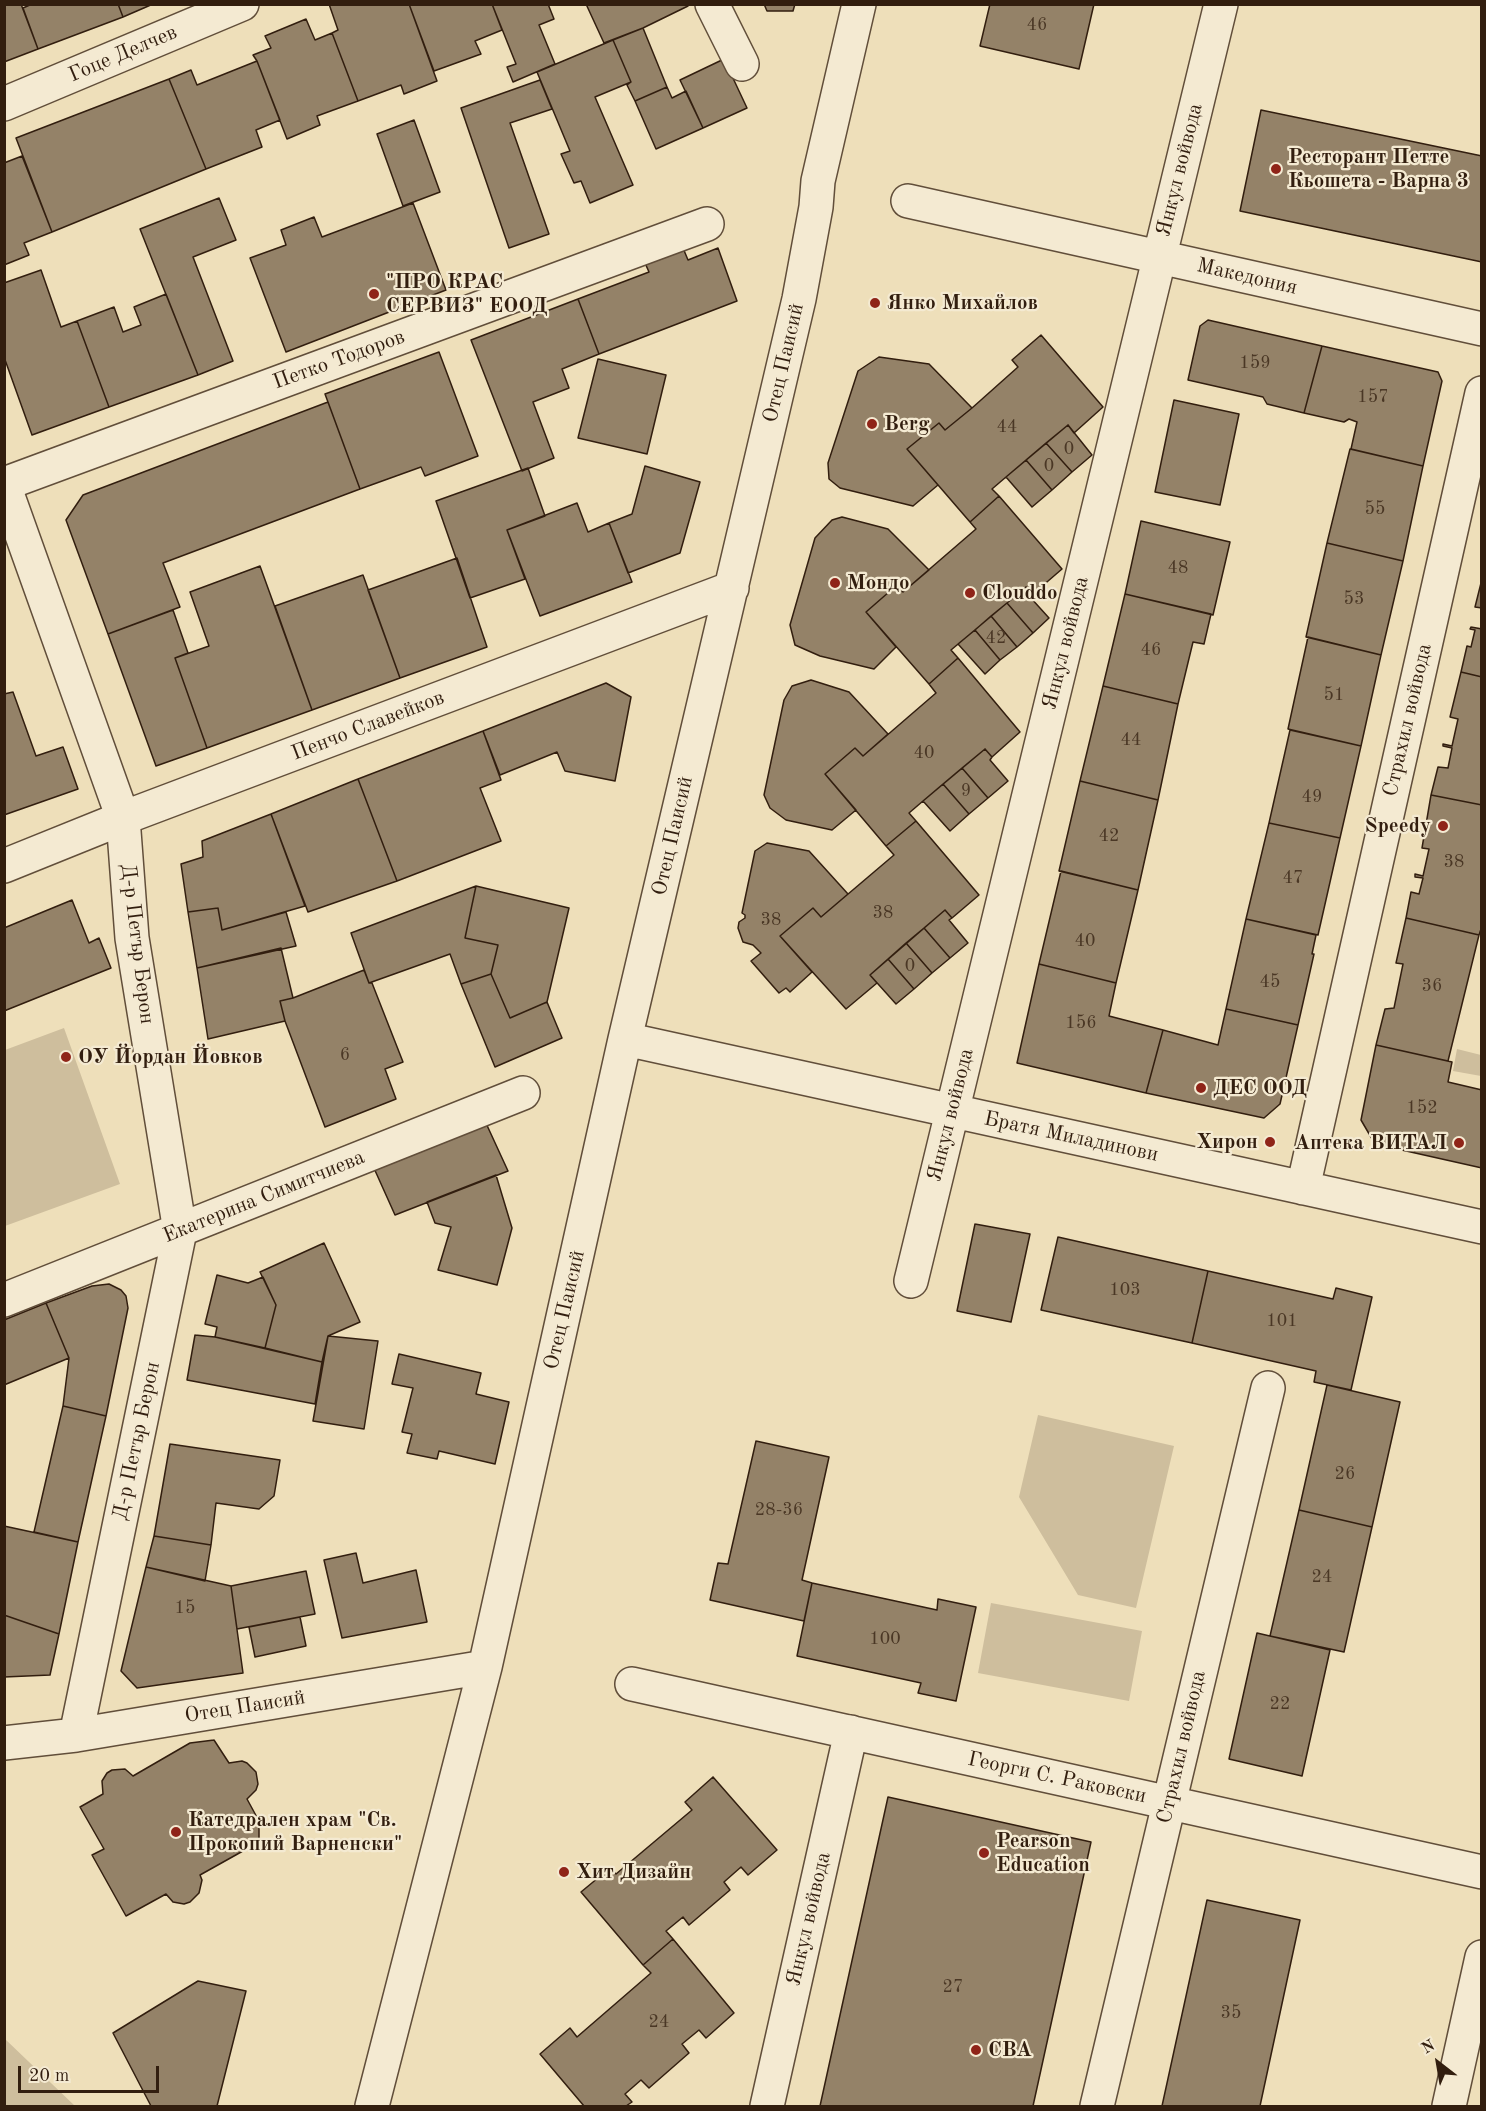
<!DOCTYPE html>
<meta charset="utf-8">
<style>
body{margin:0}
#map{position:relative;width:1486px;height:2111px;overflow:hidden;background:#eedfba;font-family:"Old Standard TT",serif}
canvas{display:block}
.frame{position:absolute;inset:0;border:6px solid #321e0f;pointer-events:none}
.north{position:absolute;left:1408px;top:2033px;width:60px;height:60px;-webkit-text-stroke:4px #f4ead2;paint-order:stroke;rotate:329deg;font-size:16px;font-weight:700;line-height:24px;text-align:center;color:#321e0f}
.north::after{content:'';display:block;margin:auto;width:21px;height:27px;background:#321e0f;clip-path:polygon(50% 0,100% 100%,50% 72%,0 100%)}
.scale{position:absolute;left:18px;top:2066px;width:141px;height:27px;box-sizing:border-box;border:3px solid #321e0f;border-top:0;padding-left:8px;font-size:18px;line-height:21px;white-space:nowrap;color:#321e0f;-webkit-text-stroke:4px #f4ead2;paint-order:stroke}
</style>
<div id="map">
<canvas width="1486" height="2111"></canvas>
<div class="frame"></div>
<div class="north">N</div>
<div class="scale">20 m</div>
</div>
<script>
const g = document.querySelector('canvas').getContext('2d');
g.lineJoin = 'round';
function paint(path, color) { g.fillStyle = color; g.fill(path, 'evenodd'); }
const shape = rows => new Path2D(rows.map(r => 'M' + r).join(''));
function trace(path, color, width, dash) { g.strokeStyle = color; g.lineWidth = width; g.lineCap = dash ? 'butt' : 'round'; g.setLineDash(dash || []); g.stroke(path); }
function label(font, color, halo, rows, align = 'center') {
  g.font = font + ' "Old Standard TT",serif'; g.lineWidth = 4.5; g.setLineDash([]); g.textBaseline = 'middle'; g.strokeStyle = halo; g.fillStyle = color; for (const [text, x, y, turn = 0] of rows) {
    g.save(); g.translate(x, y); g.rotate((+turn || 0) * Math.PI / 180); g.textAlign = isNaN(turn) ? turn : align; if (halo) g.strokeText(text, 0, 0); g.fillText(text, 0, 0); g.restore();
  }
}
const green = shape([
 [64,1028,120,1184,5,1226,5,1050],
 [1457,1049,1481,1055,1481,1076,1453,1071],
 [1038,1415,1174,1446,1136,1608,1078,1595,1019,1497],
 [991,1603,1142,1631,1129,1701,978,1673],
 [4,2039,5,2039,75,2106,5,2106]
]);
const building = shape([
 [4,4,21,4,38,49,4,62,4,4],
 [32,4,118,4,123,17,38,49,23,8,32,4],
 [118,4,153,4,123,17,118,4],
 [329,4,409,4,437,81,404,94,401,85,358,101,332,33,338,30,329,4],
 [409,4,492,4,502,30,475,41,481,54,434,71,409,4],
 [492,4,548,4,554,19,539,25,555,64,513,82,507,67,516,64,492,4],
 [586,4,687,4,688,6,643,28,604,43,586,4],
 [764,4,795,4,793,11,767,11,764,4],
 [990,4,1094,4,1079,69,980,46,990,4],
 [306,19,315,40,332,33,358,101,317,116,320,125,287,139,257,61,253,55,271,48,265,36,306,19],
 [643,28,667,87,635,101,627,85,631,82,613,40,643,28],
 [613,40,631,82,595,97,633,185,590,203,581,181,574,183,561,154,570,151,537,72,613,40],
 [724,59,747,108,703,128,680,80,724,59],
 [257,61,280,120,256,130,262,147,206,169,169,79,191,70,197,85,257,61],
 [169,79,206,169,52,232,16,138,169,79],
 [540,80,552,109,510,123,549,234,509,248,461,108,540,80],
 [667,87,672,98,686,91,703,128,656,149,635,101,667,87],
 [1261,110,1482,156,1482,262,1240,211,1261,110],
 [414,120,440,192,403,206,377,134,414,120],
 [22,156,52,232,24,243,29,255,4,265,4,163,22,156],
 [219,198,236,240,193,257,233,361,198,375,140,229,219,198],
 [413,203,446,290,286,352,250,258,286,245,281,230,314,217,322,237,413,203],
 [683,248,688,260,718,248,737,301,599,354,578,299,649,272,645,263,683,248],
 [41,270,61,327,77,321,109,407,32,435,4,357,4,283,41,270],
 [166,294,198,375,109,407,77,321,114,307,123,332,141,325,134,307,166,294],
 [578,299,599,354,562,369,569,388,533,402,554,458,522,471,471,340,578,299],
 [1208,320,1322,346,1304,413,1267,404,1263,397,1188,380,1200,326,1208,320],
 [1041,335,1103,407,1074,433,1068,425,1006,477,992,489,999,496,970,522,907,449,939,423,945,430,972,408,1018,367,1012,360,1041,335],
 [1322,346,1438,372,1442,381,1423,466,1351,449,1357,422,1349,419,1344,422,1304,413,1322,346],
 [439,352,478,456,425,476,421,467,360,489,325,394,439,352],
 [879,357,929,364,972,408,945,430,939,423,907,449,938,485,913,506,840,488,829,479,828,463,858,371,879,357],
 [598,359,666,375,647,454,578,438,598,359],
 [1174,400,1239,414,1220,505,1155,492,1174,400],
 [328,402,360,489,163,563,180,607,108,634,66,520,83,495,328,402],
 [1068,425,1092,455,1072,472,1046,443,1068,425],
 [1046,443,1072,472,1052,490,1026,460,1046,443],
 [1350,449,1423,466,1403,561,1327,543,1350,449],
 [1026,460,1052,490,1032,507,1006,477,1026,460],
 [645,466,700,482,680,553,628,573,609,523,632,514,645,466],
 [528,468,545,516,507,530,525,579,470,598,436,501,528,468],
 [999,496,1062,569,1033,594,1026,587,951,650,958,658,929,684,866,612,897,585,903,592,976,529,970,522,999,496],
 [577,503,588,532,609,523,632,582,540,616,507,530,577,503],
 [842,517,888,529,929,570,903,592,897,585,866,612,896,647,874,669,820,656,795,645,790,625,815,538,832,520,842,517],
 [1141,521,1230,542,1213,615,1125,594,1141,521],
 [1327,543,1403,561,1381,655,1306,637,1327,543],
 [457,558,487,647,400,678,368,590,457,558],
 [260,566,312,710,207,748,175,658,209,646,190,592,260,566],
 [363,575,400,678,312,710,275,606,363,575],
 [1482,579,1482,608,1475,607,1482,579],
 [1026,587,1033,594,1030,597,1049,618,1033,633,1007,603,1026,587],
 [1125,594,1211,614,1204,644,1193,642,1178,704,1103,686,1125,594],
 [1007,603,1033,633,1017,647,991,616,1007,603],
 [173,610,188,653,175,658,207,748,156,766,108,634,173,610],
 [991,616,1017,647,1000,660,975,630,991,616],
 [1471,627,1482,629,1482,677,1461,672,1467,646,1471,647,1475,630,1470,629,1471,627],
 [975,630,1000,660,985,674,958,644,975,630],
 [1308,637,1381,655,1361,746,1288,729,1308,637],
 [958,658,1020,732,992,757,985,749,923,801,909,813,916,821,886,846,825,774,855,748,863,756,936,693,929,684,958,658],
 [1461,672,1482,677,1482,805,1431,795,1438,767,1448,768,1452,748,1443,746,1443,744,1452,746,1458,719,1450,717,1461,672],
 [811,680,849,692,888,734,863,756,855,748,825,774,856,810,832,830,786,820,770,808,764,795,784,700,792,686,811,680],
 [606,683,631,697,615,781,565,771,557,752,500,775,483,731,606,683],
 [1103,686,1178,704,1158,800,1080,781,1103,686],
 [13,692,36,756,63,747,78,789,4,815,4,694,13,692],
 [1290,730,1361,746,1340,838,1269,823,1290,730],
 [483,731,501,780,480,788,501,841,397,881,358,779,483,731],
 [985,749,992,757,990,760,1008,781,988,798,962,768,985,749],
 [962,768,988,798,969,814,943,784,962,768],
 [358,779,397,881,308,912,271,814,358,779],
 [1080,781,1158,800,1138,890,1059,871,1080,781],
 [943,784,969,814,950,831,923,801,943,784],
 [1431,795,1482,805,1482,926,1479,935,1406,918,1411,892,1419,894,1423,878,1415,877,1415,874,1423,876,1429,849,1422,848,1431,795],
 [271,814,305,906,222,930,218,908,188,912,181,864,203,857,202,841,271,814],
 [916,821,979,895,952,918,945,910,870,975,877,983,846,1009,780,936,813,908,821,917,894,855,886,846,916,821],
 [1269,823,1340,838,1318,935,1246,919,1269,823],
 [767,843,809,851,848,894,821,917,813,908,780,936,812,972,790,992,786,988,779,993,751,961,761,953,753,945,743,942,738,928,739,922,745,918,745,915,742,913,755,851,767,843],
 [1061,871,1138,890,1116,983,1039,964,1061,871],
 [476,886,465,938,498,945,491,974,461,984,450,954,369,983,351,933,476,886],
 [476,886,569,908,547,1002,510,1018,491,974,498,945,465,938,476,886],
 [72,900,89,943,99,938,111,968,4,1011,4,928,72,900],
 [218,908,222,930,286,912,296,946,197,968,188,912,218,908],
 [945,910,952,918,949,920,968,943,950,958,924,928,945,910],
 [1406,918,1479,935,1448,1061,1376,1045,1385,1009,1394,1008,1403,964,1396,963,1406,918],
 [1246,919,1316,935,1312,954,1314,954,1298,1025,1226,1009,1246,919],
 [924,928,950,958,932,973,906,943,924,928],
 [906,943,932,973,914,989,888,959,906,943],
 [281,948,293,998,280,1001,285,1021,208,1039,197,968,281,948],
 [888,959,914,989,896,1004,870,975,888,959],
 [1039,964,1116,983,1109,1016,1163,1030,1146,1093,1017,1063,1039,964],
 [364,970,369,983,372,983,403,1062,385,1069,396,1099,325,1127,285,1021,280,1001,293,998,364,970],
 [491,974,510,1018,547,1002,562,1038,495,1067,461,984,491,974],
 [1226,1009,1298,1025,1280,1104,1264,1118,1146,1093,1163,1030,1218,1045,1226,1009],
 [1376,1045,1452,1062,1448,1082,1482,1090,1482,1168,1375,1144,1361,1120,1376,1045],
 [485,1121,508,1171,395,1215,373,1166,485,1121],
 [496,1175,512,1228,497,1285,438,1270,451,1227,435,1223,427,1202,496,1175],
 [975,1224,1030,1234,1011,1322,957,1311,975,1224],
 [1058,1237,1208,1271,1192,1343,1041,1310,1058,1237],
 [324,1243,360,1322,328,1336,322,1362,265,1348,276,1305,260,1272,324,1243],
 [1208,1271,1333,1299,1336,1288,1372,1297,1351,1390,1314,1382,1316,1371,1192,1343,1208,1271],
 [217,1275,248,1283,263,1277,276,1305,265,1348,215,1337,217,1327,205,1324,217,1275],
 [109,1284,121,1290,126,1296,128,1308,106,1416,63,1406,69,1358,46,1303,92,1286,109,1284],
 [46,1303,69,1358,4,1385,4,1320,46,1303],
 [195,1335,215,1337,322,1362,315,1404,187,1380,195,1335],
 [328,1336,378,1341,364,1429,313,1421,328,1336],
 [399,1354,481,1373,476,1394,509,1402,495,1464,439,1451,437,1459,407,1453,412,1434,402,1432,413,1388,392,1384,399,1354],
 [1327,1385,1400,1402,1372,1527,1299,1510,1327,1385],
 [63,1406,106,1416,78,1542,34,1532,63,1406],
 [756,1441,829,1457,802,1580,812,1583,804,1621,710,1600,718,1563,728,1564,756,1441],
 [170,1444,280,1460,274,1496,259,1509,216,1503,211,1545,154,1536,170,1444],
 [1299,1510,1372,1527,1344,1652,1270,1636,1299,1510],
 [4,1526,78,1542,59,1634,4,1615,4,1526],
 [154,1536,211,1545,205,1581,146,1567,154,1536],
 [356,1553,363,1583,416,1570,427,1622,342,1638,324,1560,356,1553],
 [146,1567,231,1586,243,1673,137,1688,121,1671,146,1567],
 [306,1571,315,1614,237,1629,231,1586,306,1571],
 [812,1583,937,1610,938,1599,976,1607,956,1701,918,1693,921,1683,797,1656,812,1583],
 [4,1615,59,1634,50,1675,4,1677,4,1615],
 [300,1617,306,1646,255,1657,249,1627,300,1617],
 [1257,1633,1330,1650,1302,1776,1229,1759,1257,1633],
 [214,1740,229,1763,242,1761,247,1763,256,1772,258,1784,256,1790,247,1799,259,1821,259,1842,200,1875,202,1880,199,1893,190,1902,184,1904,173,1902,166,1894,126,1916,92,1855,104,1849,80,1807,103,1794,102,1781,107,1773,112,1770,125,1769,133,1776,190,1743,214,1740],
 [713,1777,777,1850,748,1875,741,1867,724,1882,730,1890,689,1925,683,1917,666,1931,673,1939,643,1965,581,1892,610,1868,616,1874,692,1810,685,1802,713,1777],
 [888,1797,1091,1842,1033,2106,820,2106,888,1797],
 [1207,1900,1300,1920,1260,2106,1162,2106,1207,1900],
 [673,1939,734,2013,706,2038,699,2030,682,2044,689,2053,649,2088,641,2080,625,2094,632,2102,626,2106,584,2106,540,2054,570,2028,577,2037,651,1973,643,1965,673,1939],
 [198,1981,246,1991,217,2106,151,2106,113,2033,198,1981]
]);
const minor = shape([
 [712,4,742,64],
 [4,104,242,4],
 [908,201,1482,329],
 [4,484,707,224],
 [4,485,123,818,132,938,180,1231,76,1735],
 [4,866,123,818,732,588],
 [625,1039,1482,1227],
 [1303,1188,1482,393],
 [911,1281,1221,4],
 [4,1300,523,1093],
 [632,1684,1482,1872],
 [4,1743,76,1735,485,1667],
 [372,2106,485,1667,625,1039,799,299,816,207,818,181,859,4],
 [767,2106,851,1732],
 [1097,2106,1268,1388],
 [1449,2106,1482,1957]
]);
const markers = [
 [1276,169,6,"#8f2418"],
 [374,294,6,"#8f2418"],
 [875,303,6,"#8f2418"],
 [872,424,6,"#8f2418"],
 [835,583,6,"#8f2418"],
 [970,593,6,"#8f2418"],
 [1443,826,6,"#8f2418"],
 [66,1057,6,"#8f2418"],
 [1201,1088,6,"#8f2418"],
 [1270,1142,6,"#8f2418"],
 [1459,1143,6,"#8f2418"],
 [176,1832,6,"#8f2418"],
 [984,1853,6,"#8f2418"],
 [564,1872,6,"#8f2418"],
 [976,2050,6,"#8f2418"]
];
const numberNames = [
 ["46",1037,25],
 ["159",1255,363],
 ["157",1373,397],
 ["44",1007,427],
 ["0",1069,449],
 ["0",1049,466],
 ["55",1375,509],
 ["48",1178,568],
 ["53",1354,599],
 ["42",996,638],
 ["46",1151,650],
 ["51",1334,695],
 ["44",1131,740],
 ["40",924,753],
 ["9",966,791],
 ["49",1312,797],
 ["42",1109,836],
 ["38",1454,862],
 ["47",1293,878],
 ["38",883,913],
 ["38",771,920],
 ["40",1085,941],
 ["0",910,966],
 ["45",1270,982],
 ["36",1432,986],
 ["156",1081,1023],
 ["6",345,1055],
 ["152",1422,1108],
 ["103",1125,1290],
 ["101",1282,1321],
 ["26",1345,1474],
 ["28-36",779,1510],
 ["24",1322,1577],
 ["15",185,1608],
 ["100",885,1639],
 ["22",1280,1704],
 ["27",953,1987],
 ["35",1231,2013],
 ["24",659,2022]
];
const streetNames = [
 ["Гоце Делчев",123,54,-23],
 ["Янкул войвода",1180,170,-76],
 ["Македония",1247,277,13],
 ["Петко Тодоров",339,360,-20],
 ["Отец Паисий",784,363,-77],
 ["Янкул войвода",1066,643,-76],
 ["Страхил войвода",1408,720,-77],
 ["Пенчо Славейков",368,726,-21],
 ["Отец Паисий",673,836,-77],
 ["Д-р Петър Берон",137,944,83],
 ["Янкул войвода",951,1115,-76],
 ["Братя Миладинови",1071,1137,12],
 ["Екатерина Симитчиева",264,1197,-22],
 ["Отец Паисий",565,1310,-77],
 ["Д-р Петър Берон",137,1441,-78],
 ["Отец Паисий",245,1707,-9],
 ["Страхил войвода",1182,1747,-77],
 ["Георги С. Раковски",1057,1778,12],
 ["Янкул войвода",809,1919,-77]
];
const poiNames = [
 ["Ресторант Петте",1288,157],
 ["Кьошета - Варна 3",1288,181],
 ["\"ПРО КРАС",386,282],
 ["СЕРВИЗ\" ЕООД",386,306],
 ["Янко Михайлов",887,303],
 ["Berg",884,424],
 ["Мондо",847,583],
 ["Clouddo",982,593],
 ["Speedy",1431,826,"right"],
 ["ОУ Йордан Йовков",78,1057],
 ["ДЕС ООД",1213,1088],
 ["Хирон",1258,1142,"right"],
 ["Аптека ВИТАЛ",1447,1143,"right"],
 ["Катедрален храм \"Св.",188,1820],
 ["Прокопий Варненски\"",188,1844],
 ["Pearson",996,1841],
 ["Education",996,1865],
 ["Хит Дизайн",576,1872],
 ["CBA",988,2050]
];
paint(green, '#cebe9d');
paint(building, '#948268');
trace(building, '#321e0f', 1.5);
trace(minor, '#614e3a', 36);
trace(minor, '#f4ead2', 33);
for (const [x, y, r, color] of markers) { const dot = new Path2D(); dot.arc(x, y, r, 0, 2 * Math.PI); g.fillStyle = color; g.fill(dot); trace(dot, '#f4ead2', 2); }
label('18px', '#4a3725', null, numberNames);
label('21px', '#321e0f', '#f4ead2', streetNames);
label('bold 21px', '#321e0f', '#f4ead2', poiNames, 'left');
</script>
